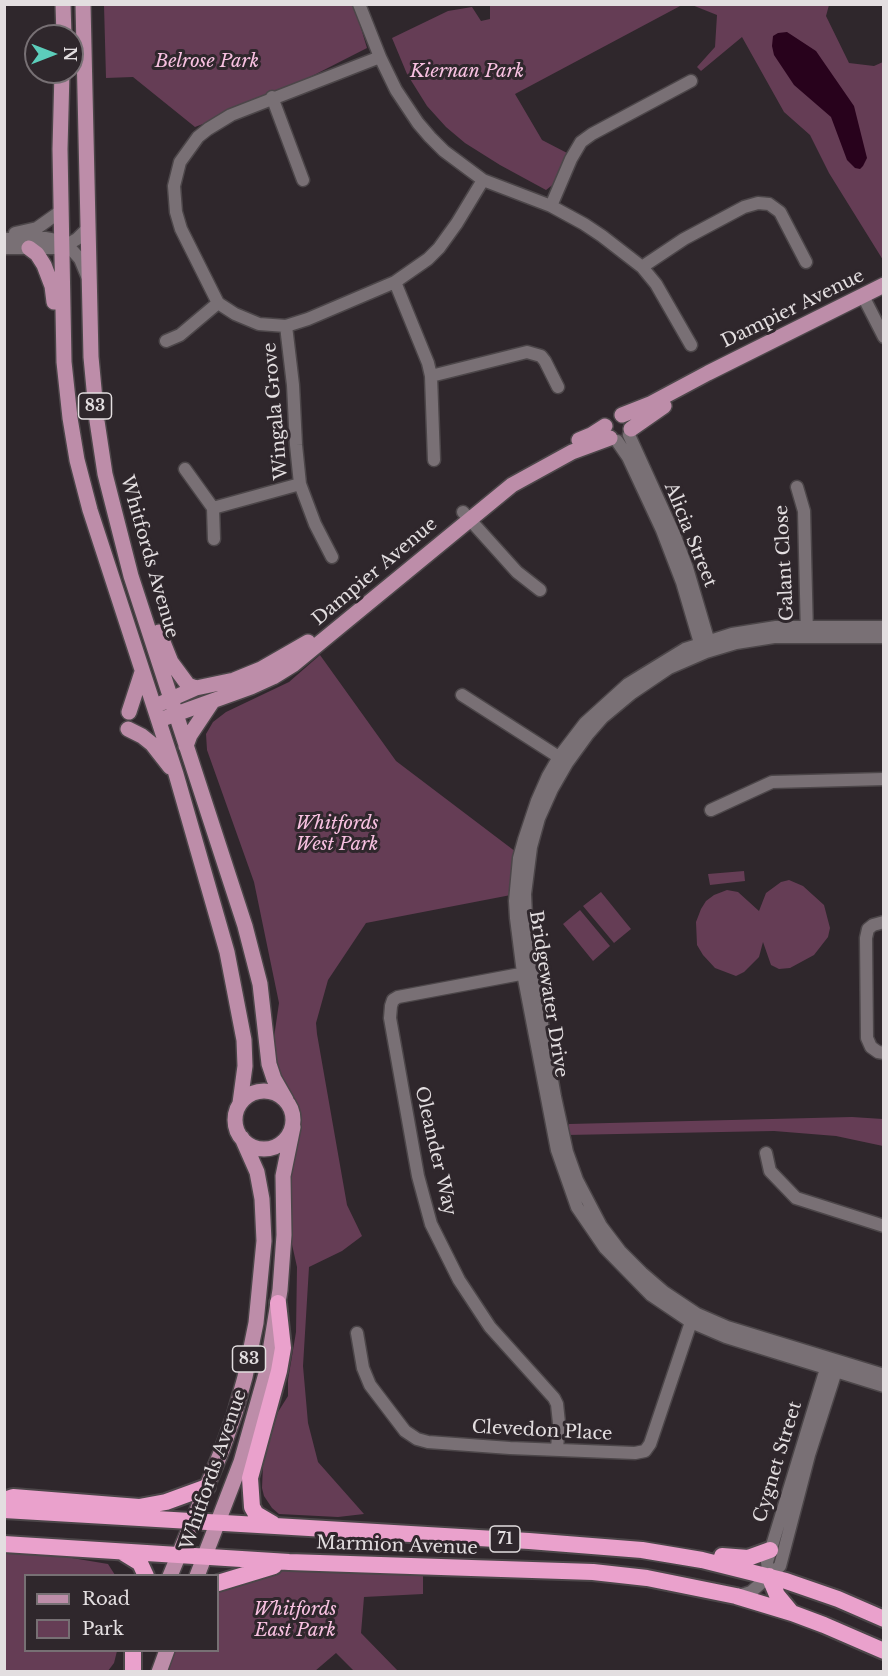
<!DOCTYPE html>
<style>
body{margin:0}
#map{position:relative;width:888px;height:1676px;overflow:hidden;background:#2f272c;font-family:"Libre Baskerville",serif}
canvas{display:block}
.frame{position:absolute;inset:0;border:6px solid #e3dee0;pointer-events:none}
.legend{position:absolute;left:24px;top:1574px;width:195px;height:78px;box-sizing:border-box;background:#2f272c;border:2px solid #777074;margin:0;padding:8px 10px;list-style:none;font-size:18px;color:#e3dee0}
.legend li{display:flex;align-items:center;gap:12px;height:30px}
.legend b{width:30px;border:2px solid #777074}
.north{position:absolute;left:24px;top:24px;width:60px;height:60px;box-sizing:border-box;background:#2f272c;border:2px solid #777074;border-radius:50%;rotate:90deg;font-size:16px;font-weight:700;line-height:24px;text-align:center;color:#e3dee0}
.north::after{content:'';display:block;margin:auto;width:21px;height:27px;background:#5ccebb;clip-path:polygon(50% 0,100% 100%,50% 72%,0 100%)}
</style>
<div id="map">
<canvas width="888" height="1676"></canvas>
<div class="frame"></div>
<ul class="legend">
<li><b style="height:8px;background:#bd8da9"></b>Road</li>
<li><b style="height:16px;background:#653d55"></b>Park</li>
</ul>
<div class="north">N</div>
</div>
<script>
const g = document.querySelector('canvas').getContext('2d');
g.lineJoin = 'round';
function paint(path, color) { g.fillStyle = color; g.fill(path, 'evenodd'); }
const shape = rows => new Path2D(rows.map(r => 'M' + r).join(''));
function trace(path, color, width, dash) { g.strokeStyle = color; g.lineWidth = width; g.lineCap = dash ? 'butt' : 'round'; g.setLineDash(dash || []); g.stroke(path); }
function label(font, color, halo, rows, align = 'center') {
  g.font = font + ' "Libre Baskerville",serif'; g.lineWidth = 6; g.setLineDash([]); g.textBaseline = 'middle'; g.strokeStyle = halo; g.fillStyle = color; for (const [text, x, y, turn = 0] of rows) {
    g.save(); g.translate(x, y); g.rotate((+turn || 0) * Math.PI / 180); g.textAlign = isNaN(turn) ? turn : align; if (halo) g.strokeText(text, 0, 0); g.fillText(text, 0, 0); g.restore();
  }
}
const green = shape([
 [104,5,354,5,367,48,265,100,195,127,133,77,106,78],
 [490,5,682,5,515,94,542,140,569,154,555,183,546,190,500,165,465,143,446,127,427,106,407,74,392,38,448,11,472,7,481,21,490,19],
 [692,5,829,5,826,16,849,63,874,66,883,62,883,260,829,173,810,135,784,112,742,37,701,71,697,67,715,47,717,15],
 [320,655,396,761,520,855,516,894,366,923,328,980,316,1023,317,1034,347,1205,362,1236,342,1251,309,1267,303,1366,308,1423,318,1462,364,1514,338,1517,279,1514,272,1508,264,1496,262,1488,263,1465,268,1445,278,1412,288,1396,288,1380,296,1332,297,1267,283,1204,287,1164,300,1121,295,1099,282,1083,272,1051,279,1003,254,882,207,750,206,734,213,722,226,712,289,682],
 [744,871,745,881,710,885,708,874],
 [789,880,803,886,824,905,830,928,828,937,814,955,790,968,779,969,771,965,763,942,759,957,744,972,736,976,715,968,703,955,697,945,696,922,701,909,706,901,714,895,727,890,738,892,759,911,766,893,781,882],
 [601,892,631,929,614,943,583,906],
 [580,910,610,946,593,961,563,924],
 [852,1117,883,1119,883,1146,836,1136,774,1131,566,1135,569,1124],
 [4,1550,42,1553,108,1564,115,1575,26,1576,26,1650,117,1651,114,1663,108,1671,5,1671],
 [302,1568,423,1571,423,1594,364,1597,361,1633,398,1671,354,1671,336,1653,315,1671,164,1672,172,1651,218,1650,218,1591,268,1573]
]);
const water = shape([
 [787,32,816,51,854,106,867,158,863,166,860,169,855,168,847,160,831,117,794,85,774,55,772,46,773,36,778,33]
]);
const minor = shape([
 [359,4,380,57,396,90,418,123,430,137,444,151,483,180,551,206,584,224,602,236,642,267,656,284,691,345],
 [380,57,231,115,208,129,198,137,180,162,174,186,176,212,181,229,218,303,235,314,259,324,286,326,308,319,395,282,428,259,439,248,457,223,483,180],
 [272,97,303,180],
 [551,206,571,159,581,142,592,134,691,81],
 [15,233,37,228,61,211],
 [4,239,45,238,56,240,71,249,80,259,87,276],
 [4,248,61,248,77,239,88,228],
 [642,267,684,239,744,207,758,203,769,204,780,212,806,262],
 [395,282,428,363,431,376,434,460],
 [863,296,884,337],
 [286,326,293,385,296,445,300,484,315,524,332,557],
 [166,341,180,335,218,303],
 [431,376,527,352,541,356,545,361,558,387],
 [629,435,674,534,687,568,710,646],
 [617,441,628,457,662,530,682,582,700,643,704,649],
 [185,469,213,508,214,539],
 [797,487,804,511,807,635],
 [213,508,300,484],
 [463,512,517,572,540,590],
 [884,627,776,627,732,634,685,649,628,684,585,723,559,757,548,776,537,801,524,840,519,858,515,901,516,918,523,973,557,1150,577,1207,605,1248,651,1295,691,1322,726,1337,884,1386],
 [884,637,774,637,736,643,706,652,669,668,632,693,602,718,588,734,567,763,552,789,539,818,531,847,525,894,527,939,555,1097,567,1152,577,1180,601,1226,620,1251,642,1273,664,1292,697,1314,727,1327,884,1375],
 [462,695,565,761],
 [711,810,772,782,884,779],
 [884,922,873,925,868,929,866,938,867,1038,871,1047,878,1052,884,1053],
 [531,972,398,997,393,1000,391,1006,390,1018,418,1176,431,1224,459,1280,490,1327,554,1398,557,1404,559,1423,557,1449],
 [766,1153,770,1171,796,1198,884,1226],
 [357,1333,363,1368,370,1385,405,1431,417,1439,428,1442,510,1448,635,1453,645,1451,650,1444,691,1322,695,1317],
 [769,1576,767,1562,828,1362],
 [738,1596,751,1592,780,1566,809,1455,838,1365]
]);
const major = shape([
 [63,4,64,36],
 [83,4,91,357,97,421,105,474,131,576,245,926,260,984,269,1064,274,1079,286,1100],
 [62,72,60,149,64,362,70,418,77,460,90,510,176,774,227,952,244,1040,245,1066,240,1103],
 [29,248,37,254,44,265,52,286,54,302],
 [622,415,650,404,708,373,884,285],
 [631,429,664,406],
 [579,440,591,435,605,426],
 [159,632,171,662,188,685,196,688],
 [162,703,196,688,234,680,261,669,308,642],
 [129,712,142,672],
 [165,718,251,687,273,677,294,664,512,485,572,452,610,438],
 [128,729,142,736,152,744,170,767],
 [186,746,190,735,212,702],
 '235 1120a29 29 0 1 1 58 0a29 29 0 1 1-58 0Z',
 [170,1576,222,1450,235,1413,245,1377,256,1323,264,1241,262,1199,257,1172,242,1138],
 [197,1576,241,1462,267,1370,280,1290,284,1235,283,1176,293,1127],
 [159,1672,167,1650]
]);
const highway = shape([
 [4,1500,13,1497,139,1507,166,1502,207,1487],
 [4,1510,529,1541,642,1550,702,1560,786,1581,838,1599,884,1619],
 [273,1524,256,1514,252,1507,250,1478,279,1371,283,1348,278,1303],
 [4,1544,289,1562,593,1572,647,1578,736,1596,792,1613,824,1625,884,1651],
 [122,1552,140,1563,146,1576],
 [722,1556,748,1558,770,1550],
 [769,1576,777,1595,791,1612],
 [218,1583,274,1566],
 [133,1650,133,1671]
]);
const shields = [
 [95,406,33],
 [249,1359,33],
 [505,1539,30]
];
const shieldNames = [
 ["83",95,406],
 ["83",249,1359],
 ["71",505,1539]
];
const parkNames = [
 ["Belrose Park",207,62],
 ["Kiernan Park",467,72],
 ["Whitfords",337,824],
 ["West Park",337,845],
 ["Whitfords",295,1610],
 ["East Park",295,1631]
];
const streetNames = [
 ["Dampier Avenue",793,309,-26],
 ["Wingala Grove",276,411,-95],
 ["Alicia Street",690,535,68],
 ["Whitfords Avenue",149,557,74],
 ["Galant Close",785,563,-93],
 ["Dampier Avenue",375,572,-40],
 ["Bridgewater Drive",548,994,81],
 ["Oleander Way",435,1151,77],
 ["Clevedon Place",542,1431,3],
 ["Cygnet Street",778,1462,-73],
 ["Whitfords Avenue",214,1470,-71],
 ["Marmion Avenue",397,1546,2]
];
paint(green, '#653d55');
paint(water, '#28021c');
trace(minor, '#4c4649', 15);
trace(major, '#4c4649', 18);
trace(highway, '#4c4649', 20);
trace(minor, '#797075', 12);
trace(major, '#bd8da9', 15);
trace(highway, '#eaa1cc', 16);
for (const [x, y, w] of shields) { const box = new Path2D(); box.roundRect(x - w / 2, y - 13, w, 26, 4.5); g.fillStyle = '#2f272c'; g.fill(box); trace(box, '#e3dee0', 1.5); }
label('bold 16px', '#e3dee0', null, shieldNames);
label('italic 18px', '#f8c1e1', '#2f272c', parkNames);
label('18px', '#e3dee0', '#2f272c', streetNames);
</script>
